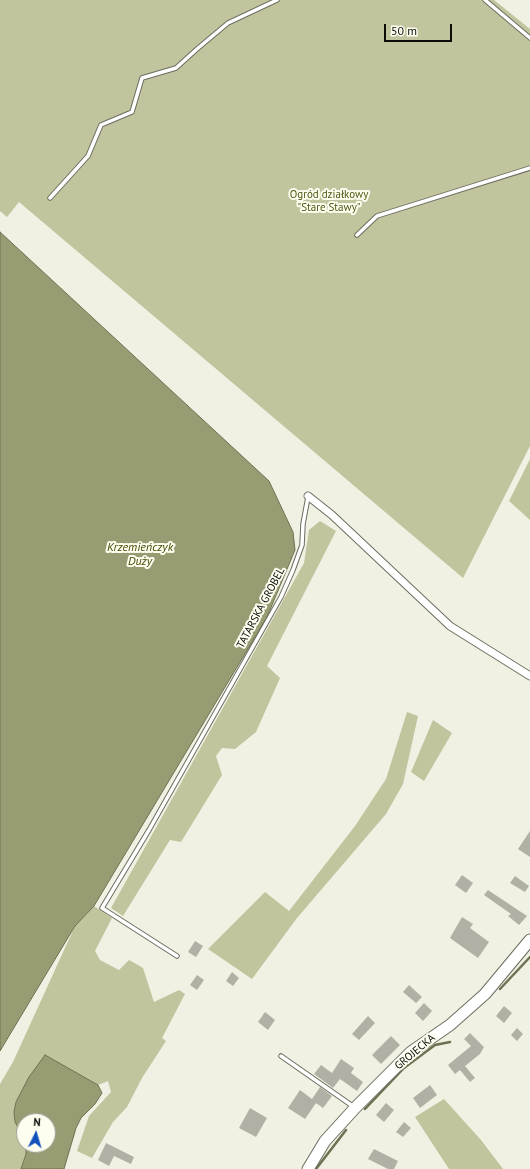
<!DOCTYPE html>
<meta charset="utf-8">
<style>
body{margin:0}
#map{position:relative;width:530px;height:1169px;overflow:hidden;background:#f0f1e3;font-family:"PT Sans",sans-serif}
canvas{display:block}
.north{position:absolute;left:16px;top:1113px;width:40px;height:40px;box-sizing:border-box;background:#fdfef0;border:1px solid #9d9e93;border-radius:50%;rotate:5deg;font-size:11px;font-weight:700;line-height:16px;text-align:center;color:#0c0d08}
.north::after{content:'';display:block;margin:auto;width:14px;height:18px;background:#1451bc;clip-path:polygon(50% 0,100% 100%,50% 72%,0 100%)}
.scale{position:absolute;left:384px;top:24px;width:68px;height:18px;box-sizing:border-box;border:2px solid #0c0d08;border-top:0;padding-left:5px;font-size:12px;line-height:14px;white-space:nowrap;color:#0c0d08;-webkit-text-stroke:3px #fdfef0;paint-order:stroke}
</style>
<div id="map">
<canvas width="530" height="1169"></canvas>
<div class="north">N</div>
<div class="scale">50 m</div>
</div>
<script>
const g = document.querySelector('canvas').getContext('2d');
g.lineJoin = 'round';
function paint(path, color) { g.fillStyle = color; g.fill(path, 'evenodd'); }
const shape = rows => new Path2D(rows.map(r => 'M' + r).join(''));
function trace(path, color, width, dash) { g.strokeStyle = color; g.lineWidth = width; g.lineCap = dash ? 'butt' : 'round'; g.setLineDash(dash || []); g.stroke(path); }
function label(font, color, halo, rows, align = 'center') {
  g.font = font + ' "PT Sans",sans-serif'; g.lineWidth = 4; g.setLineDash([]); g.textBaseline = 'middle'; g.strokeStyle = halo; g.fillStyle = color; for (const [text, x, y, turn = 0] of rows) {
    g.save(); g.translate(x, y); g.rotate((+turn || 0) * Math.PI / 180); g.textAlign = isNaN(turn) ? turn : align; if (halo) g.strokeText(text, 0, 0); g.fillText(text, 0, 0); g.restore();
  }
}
const green = shape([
 [0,0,494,0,530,29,530,446,463,578,19,202,7,217,0,211],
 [530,459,530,520,509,501],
 [320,521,336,531,267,666,280,678,256,732,235,749,222,748,216,756,222,775,181,842,170,840,123,916,111,908,304,563,309,530],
 [407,712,418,716,403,784,386,814,297,918,252,979,208,949,265,892,289,911,355,826,386,779],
 [433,720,452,733,424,781,411,772],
 [94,906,112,918,95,951,100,960,119,970,129,960,143,968,154,1002,179,990,185,994,162,1038,166,1041,142,1078,127,1107,113,1122,92,1158,77,1151,89,1116,111,1092,108,1081,98,1085,45,1056,16,1102,14,1112,15,1122,24,1138,24,1145,26,1145,26,1154,21,1169,0,1169,0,1084,13,1062,75,926],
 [444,1099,481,1140,503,1169,449,1169,415,1117]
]);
const water = shape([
 [0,232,269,481,293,532,295,550,267,617,94,906,75,926,0,1051,0,232],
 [45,1055,98,1085,102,1093,95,1104,81,1118,76,1128,64,1169,21,1169,26,1154,26,1145,48,1145,48,1121,24,1121,24,1138,15,1122,14,1112,16,1102,29,1077,45,1055]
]);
const stream = shape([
 [500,989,530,957],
 [365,1109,404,1068,435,1045,450,1042],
 [316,1169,346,1130]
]);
const building = shape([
 [530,831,530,857,518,849],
 [462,875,473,883,466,893,455,885],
 [515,876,529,886,525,892,510,883],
 [488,890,527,916,519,925,508,916,511,914,484,895],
 [462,917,473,924,470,928,489,942,478,958,450,938],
 [195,941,203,946,196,957,188,952],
 [232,972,239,978,233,986,226,981],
 [197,975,204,980,197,990,190,985],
 [409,985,422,997,416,1003,403,992],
 [424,1003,432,1011,423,1021,415,1013],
 [504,1006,512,1013,504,1023,496,1016],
 [265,1012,275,1020,268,1030,258,1022],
 [368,1016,375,1023,359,1040,352,1034],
 [517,1028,523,1034,517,1041,511,1035],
 [470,1033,484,1047,480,1054,465,1066,475,1078,470,1082,460,1070,455,1074,448,1065,471,1046,464,1039],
 [391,1036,400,1045,381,1064,372,1055],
 [341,1059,354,1068,351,1073,363,1082,357,1091,340,1079,333,1088,314,1074,321,1065,332,1073],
 [430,1085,437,1095,420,1108,413,1098],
 [320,1087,332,1096,323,1108,316,1103,305,1119,288,1108,300,1090,312,1099],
 [386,1103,394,1110,384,1122,376,1115],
 [250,1108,267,1118,256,1137,239,1128],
 [404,1122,411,1128,403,1137,396,1132],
 [106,1143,134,1157,131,1164,114,1156,109,1166,98,1160],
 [374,1149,398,1161,394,1169,388,1169,368,1159]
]);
const lane = shape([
 [485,0,530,38],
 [50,198,88,156,101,125,132,112,142,78,176,68,197,49,228,23,277,0],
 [357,235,377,216,530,168],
 [177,956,102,908,149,830,281,597,293,570,302,545,303,524,308,497],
 [281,1056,354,1107]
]);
const street = shape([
 [308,496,332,515,450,626,530,676]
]);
const secondary = shape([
 [308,1169,325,1141,355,1108,411,1052,450,1025,485,994,530,940]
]);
const parkNames = [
 ["Ogród działkowy",329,195],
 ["\"Stare Stawy\"",329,208]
];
const streetNames = [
 ["TATARSKA GROBEL",261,608,-62],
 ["GROJECKA",415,1052,-40]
];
const waterNames = [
 ["Krzemieńczyk",140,548],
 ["Duży",140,562]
];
paint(green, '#c1c49d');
paint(water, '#999c73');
trace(water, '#6f7153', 1);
trace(stream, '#6f7153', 2.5);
paint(building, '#b0b1a4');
trace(lane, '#6c6d60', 5.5);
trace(street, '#6c6d60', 9);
trace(secondary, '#6c6d60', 13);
trace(lane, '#fff', 3.5);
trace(street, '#fff', 7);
trace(secondary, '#fff', 11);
label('11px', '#545613', '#fdfef0', parkNames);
label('11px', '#0c0d08', '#fdfef0', streetNames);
label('italic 12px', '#474800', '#fdfef0', waterNames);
</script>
